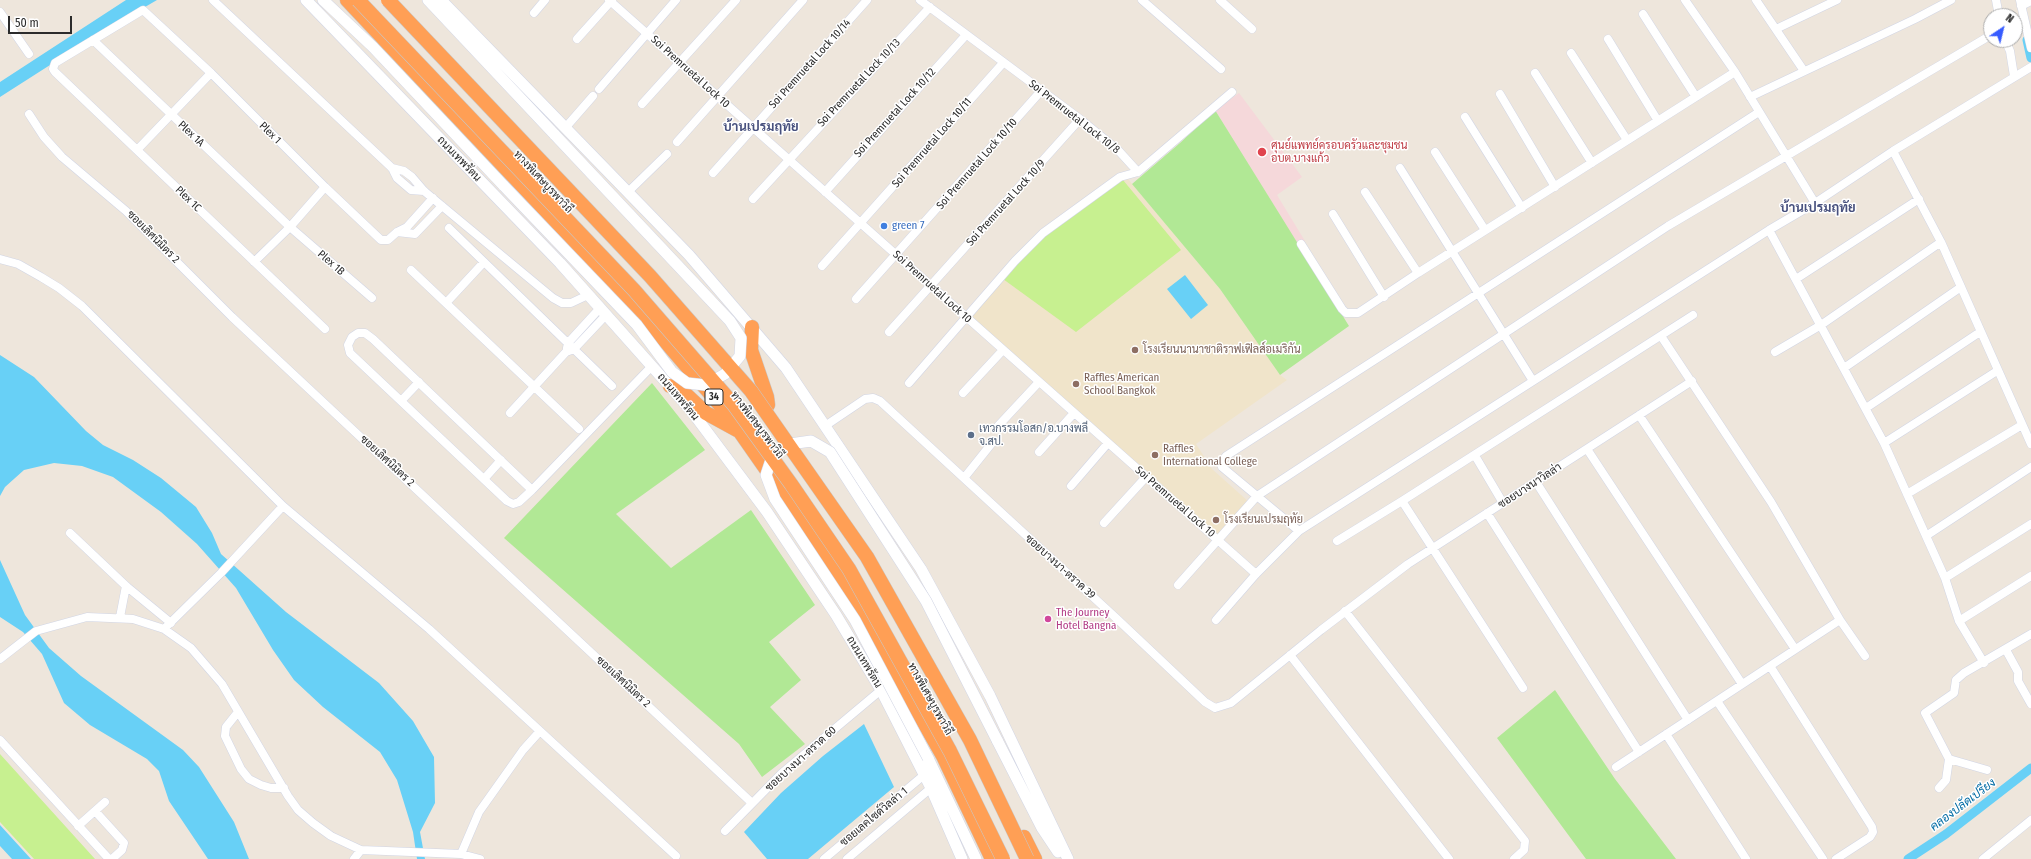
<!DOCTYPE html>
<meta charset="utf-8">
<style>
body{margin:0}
#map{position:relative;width:2031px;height:859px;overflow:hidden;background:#eee6dc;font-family:"Fira Sans Condensed",sans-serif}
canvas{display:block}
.north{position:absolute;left:1983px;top:8px;width:40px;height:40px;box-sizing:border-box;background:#fff;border:1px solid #aaa;border-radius:50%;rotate:35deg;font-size:11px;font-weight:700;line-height:16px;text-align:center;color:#2b2b2b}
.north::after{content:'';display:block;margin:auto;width:14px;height:18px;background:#375cff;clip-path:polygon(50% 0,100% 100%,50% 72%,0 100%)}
.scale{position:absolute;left:8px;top:16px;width:64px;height:18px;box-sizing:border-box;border:2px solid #2b2b2b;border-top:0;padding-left:5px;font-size:12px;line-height:14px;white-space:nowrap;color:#2b2b2b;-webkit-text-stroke:3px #fff;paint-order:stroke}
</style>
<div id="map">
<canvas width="2031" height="859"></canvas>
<div class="north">N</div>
<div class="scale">50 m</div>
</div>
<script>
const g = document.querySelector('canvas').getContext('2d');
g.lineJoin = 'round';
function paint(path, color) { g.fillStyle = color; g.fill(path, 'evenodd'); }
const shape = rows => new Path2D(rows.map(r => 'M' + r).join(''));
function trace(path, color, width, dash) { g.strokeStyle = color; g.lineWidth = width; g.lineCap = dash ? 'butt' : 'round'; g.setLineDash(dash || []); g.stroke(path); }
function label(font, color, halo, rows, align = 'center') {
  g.font = font + ' "Fira Sans Condensed",Sarabun,sans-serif'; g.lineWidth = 3; g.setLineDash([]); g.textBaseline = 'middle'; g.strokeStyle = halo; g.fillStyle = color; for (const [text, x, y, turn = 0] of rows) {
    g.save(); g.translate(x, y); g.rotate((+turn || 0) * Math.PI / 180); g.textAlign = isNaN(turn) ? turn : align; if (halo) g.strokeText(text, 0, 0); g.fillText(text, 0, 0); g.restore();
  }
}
const education = shape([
 [1118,179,1128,179,1220,289,1280,375,1287,380,1196,444,1212,469,1249,502,1217,539,968,315,1005,277]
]);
const medical = shape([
 [1239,93,1302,177,1277,195,1305,241,1298,245,1215,110]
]);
const green = shape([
 [1215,110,1349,326,1280,375,1220,289,1132,184,1180,143],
 [652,383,705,450,616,514,671,568,751,510,815,605,769,642,801,680,770,707,805,744,762,777,739,744,504,538],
 [1555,690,1615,779,1676,859,1586,859,1497,738]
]);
const pitch = shape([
 [1123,180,1181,250,1076,332,1003,279,1043,233],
 [0,754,95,859,34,859,0,822]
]);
const water = shape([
 [126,0,157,0,97,35,0,97,0,82],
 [1185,275,1208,305,1191,319,1167,289],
 [0,355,34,377,86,431,103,445,133,460,161,478,196,507,212,533,221,554,286,612,379,683,413,721,434,757,435,803,420,832,425,859,417,859,413,832,397,780,380,752,323,707,294,680,273,650,236,588,197,544,161,512,113,477,82,466,54,463,24,470,5,487,0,496],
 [0,560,25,615,49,648,81,676,183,750,199,767,234,822,249,859,208,859,169,801,159,771,147,759,90,725,64,703,42,654,23,632,0,617],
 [864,724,894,787,808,859,767,859,744,832,781,793,823,756],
 [0,825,31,859,12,859,0,846]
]);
const canal = shape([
 [2027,40,2031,58],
 [1908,859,1946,834,2031,768]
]);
const street = shape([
 [213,0,392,168,397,178,411,190,424,191],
 [609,0,1256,574],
 [920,0,1080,119,1118,150,1138,172],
 [1142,0,1221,69],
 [1220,0,1252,29],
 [1685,0,1735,72,1815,203],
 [1756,0,1804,71],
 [1996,0,1999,16],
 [2020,0,2031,48],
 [2021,6,2031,1],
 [0,12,29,54],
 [534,13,545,0],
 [1643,14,1696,97],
 [1776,29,1837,0],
 [577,39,612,0],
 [1608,39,1658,121],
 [93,40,290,227,372,298],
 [2005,40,2010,51,2014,76],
 [1571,53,1627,140],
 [1535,73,1592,163],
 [599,89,676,0],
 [1500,94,1555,187],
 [1750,97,1915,19,1951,0],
 [642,104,736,0],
 [29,114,44,137,62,157,126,211,232,317,752,803],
 [1465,117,1522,208],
 [566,127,593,96],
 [677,142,803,0],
 [137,150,211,73],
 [1893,151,1941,242,2031,444],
 [1435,152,1485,230],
 [392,168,404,171,412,177,424,191,442,206,553,298,562,303,571,303,588,295],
 [1400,168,1533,381],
 [713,173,867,0],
 [629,191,667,154],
 [825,192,966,35],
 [1365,192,1418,273],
 [753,199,930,7],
 [1333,214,1384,297],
 [449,228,612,386],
 [1769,230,1884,443,1945,578,1959,621,1984,663],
 [397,232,415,234,442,206],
 [1301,244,1342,309,1346,313,1358,313,1418,273,1735,72],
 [0,259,18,264,41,277,59,288,82,306,283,506,429,629,676,856],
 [254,262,290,227,325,187],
 [822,266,1003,63],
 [411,270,579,429],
 [1796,279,1919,199],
 [856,299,1041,91],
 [446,303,484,262],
 [325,329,55,72,53,69,55,63,143,10,211,73,325,187,381,240,388,240,397,232,407,227,433,198],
 [889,332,1080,119],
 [1661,336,1771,502,1840,620,1865,656],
 [567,348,568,343,600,308],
 [1775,352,1821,325,1941,242],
 [1844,368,1961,287],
 [909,383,1015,261,1043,233,1120,177,1138,172,1232,92],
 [963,393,1003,350],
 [401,401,419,382],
 [1866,408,1980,332],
 [510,413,566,352,574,349,606,315],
 [1639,415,1795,649],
 [825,426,865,399,873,398,880,401,1116,618,1205,702,1215,708,1231,703,1321,630,1408,564,1692,381],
 [998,426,1039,382],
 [1884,443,1997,371],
 [1587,449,1742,684],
 [1039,452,1074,413],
 [1477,459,1503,503],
 [964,478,992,443],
 [484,479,501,460],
 [1536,482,1688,720],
 [1071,486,1108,443],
 [532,490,373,339,365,333,358,333,352,337,348,345,350,353,507,501,513,504,519,502,532,490,652,366],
 [1907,494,2022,425],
 [1402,501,1523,688],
 [1487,513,1639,752],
 [1104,523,1146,477],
 [1299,531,1222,467,1221,463,1226,456,1759,112],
 [70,533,126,586,171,623],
 [1926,536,2031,467],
 [1337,541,1402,501,1693,315],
 [1945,578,2031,524],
 [1178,585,1257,496,1668,226,1991,35],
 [1345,611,1525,841,1524,850,1514,859],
 [120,617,126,586],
 [1216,620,1256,574,1299,531,1769,230,1815,203,1893,151,2031,67],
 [1959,621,2031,576],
 [164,629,221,573,283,506],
 [2006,650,2018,672,2018,681,2031,704],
 [1290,655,1449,859],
 [0,659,36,631,87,617,133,619,164,629,191,648,222,684,288,796,298,810,313,823,331,836,361,850,461,854,480,859],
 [1770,666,1872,827,1873,832,1870,837,1836,859],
 [1717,701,1823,859],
 [238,712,226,727,225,736,241,769,249,779,261,785,271,788,284,788],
 [1666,734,1746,859],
 [0,740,109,859],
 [1616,767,1840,620],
 [1987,770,1949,759,1925,713,1954,693,1956,680,1964,673,2031,634],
 [1939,788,1946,780,1949,759],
 [95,811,124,843,122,850,112,859],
 [78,826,105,802],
 [725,831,782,773,881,690],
 [461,854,479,812,523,750,540,731],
 [354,859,361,850],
 [824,859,924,775],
 [847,859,931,788],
 [1983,859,2031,820]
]);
const secondary = shape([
 [306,0,560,263,690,409,767,512,836,615,881,690,931,788,962,859],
 [323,0,373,47,504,186],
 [428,0,555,135],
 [441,0,689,255,786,368,921,569,990,696,1068,859],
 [997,740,1042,828,1058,852],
 [928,758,976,859]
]);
const highway = shape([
 [347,0,627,297,726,412,840,575,943,756,992,859],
 [752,327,751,350,767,397,768,405],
 [670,386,679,388,706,413,737,430],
 [1024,837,1035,859]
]);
const secondaryBridge = shape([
 [504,186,637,325,672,372,687,383,705,385,725,374,740,356,741,338,730,321,555,135],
 [928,758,855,620,775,499,766,475,772,457,790,444,811,441,830,452,926,601,997,740]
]);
const highwayBridge = shape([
 [358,0,634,290,734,405,791,484,849,569,950,751,1003,859],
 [388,0,650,276,751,391,867,557,970,740,1027,859]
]);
const markers = [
 [1262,152,5,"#e0444e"],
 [884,226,4,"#3f7fe0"],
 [1135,350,4,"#8d6e63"],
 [1076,384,4,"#8d6e63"],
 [971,435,4,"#5c6f8a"],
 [1155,455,4,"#8d6e63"],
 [1216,520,4,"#8d6e63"],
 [1048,619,4,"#d1479c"]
];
const shields = [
 [714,397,18]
];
const shieldNames = [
 ["34",714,397]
];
const streetNames = [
 ["Soi Premruetal Lock 10/14",810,64,-48],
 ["Soi Premruetal Lock 10",690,72,42],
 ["Soi Premruetal Lock 10/13",859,83,-47],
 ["Soi Premruetal Lock 10/12",895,113,-48],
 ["Soi Premruetal Lock 10/8",1074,117,38],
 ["Plex 1",270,133,45],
 ["Plex 1A",191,134,43],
 ["Soi Premruetal Lock 10/11",932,143,-49],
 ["ถนนเทพรัตน",459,159,46],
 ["Soi Premruetal Lock 10/10",977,164,-49],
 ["ทางพิเศษบูรพาวิถี",543,182,47],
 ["Plex 1C",188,199,44],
 ["Soi Premruetal Lock 10/9",1006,203,-48],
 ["ซอยเลิศนิมิตร 2",153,237,45],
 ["Plex 1B",331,263,41],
 ["Soi Premruetal Lock 10",932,287,42],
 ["ถนนเทพรัตน",678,397,50],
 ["ทางพิเศษบูรพาวิถี",757,425,53],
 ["ซอยเลิศนิมิตร 2",387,461,43],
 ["ซอยบางนาวิลล่า",1530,486,-33],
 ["Soi Premruetal Lock 10",1175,502,41],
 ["ซอยบางนา-ตราด 39",1060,567,42],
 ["ถนนเทพรัตน",864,662,59],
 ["ซอยเลิศนิมิตร 2",623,682,43],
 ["ทางพิเศษบูรพาวิถี",930,699,61],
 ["ซอยบางนา-ตราด 60",801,759,-42],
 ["ซอยเลคไซด์วิลล่า 1",874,817,-40]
];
const healthNames = [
 ["ศุนย์แพทย์ครอบครัวและชุมชน",1271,146],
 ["อบต.บางแก้ว",1271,159]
];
const shopNames = [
 ["green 7",892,226]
];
const educationNames = [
 ["โรงเรียนนานาชาติราฟเฟิลส์อเมริกัน",1143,350],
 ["Raffles American",1084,378],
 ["School Bangkok",1084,391],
 ["Raffles",1163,449],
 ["International College",1163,462],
 ["โรงเรียนเปรมฤทัย",1224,520]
];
const serviceNames = [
 ["เทวกรรมโอสก/อ.บางพลี",979,429],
 ["จ.สป.",979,442]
];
const hotelNames = [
 ["The Journey",1056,613],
 ["Hotel Bangna",1056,626]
];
const waterNames = [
 ["คลองปลัดเปรียง",1963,805,-37]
];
const quarterNames = [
 ["บ้านเปรมฤทัย",761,127],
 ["บ้านเปรมฤทัย",1818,208]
];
paint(education, '#f0e4ca');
paint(medical, '#f5d8da');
paint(green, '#b1e895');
paint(pitch, '#c7f090');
paint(water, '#68d0f6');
trace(canal, '#68d0f6', 9);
trace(street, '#d1d5e4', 9);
trace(secondary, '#d1d5e4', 12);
trace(highway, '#c8c8c8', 15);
trace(street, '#fff', 8);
trace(secondary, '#fff', 11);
trace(highway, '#ff9f55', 14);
trace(secondaryBridge, '#d1d5e4', 12, []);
trace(highwayBridge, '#c8c8c8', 15, []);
trace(secondaryBridge, '#fff', 11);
trace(highwayBridge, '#ff9f55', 14);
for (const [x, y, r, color] of markers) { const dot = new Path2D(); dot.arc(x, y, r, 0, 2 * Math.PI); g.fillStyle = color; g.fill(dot); trace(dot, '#fff', 1.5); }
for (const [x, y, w] of shields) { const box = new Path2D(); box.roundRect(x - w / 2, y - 8, w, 16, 3); g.fillStyle = '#fff'; g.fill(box); trace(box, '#2b2b2b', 1); }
label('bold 10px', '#2b2b2b', null, shieldNames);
label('11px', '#2b2b2b', '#fff', streetNames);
label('11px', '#be3a42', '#fff', healthNames, 'left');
label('11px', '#366cbe', '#fff', shopNames, 'left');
label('11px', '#785e54', '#fff', educationNames, 'left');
label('11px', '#4e5e75', '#fff', serviceNames, 'left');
label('11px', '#b23c85', '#fff', hotelNames, 'left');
label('italic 12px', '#056da5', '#fff', waterNames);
label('bold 13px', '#48517e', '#fff', quarterNames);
</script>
